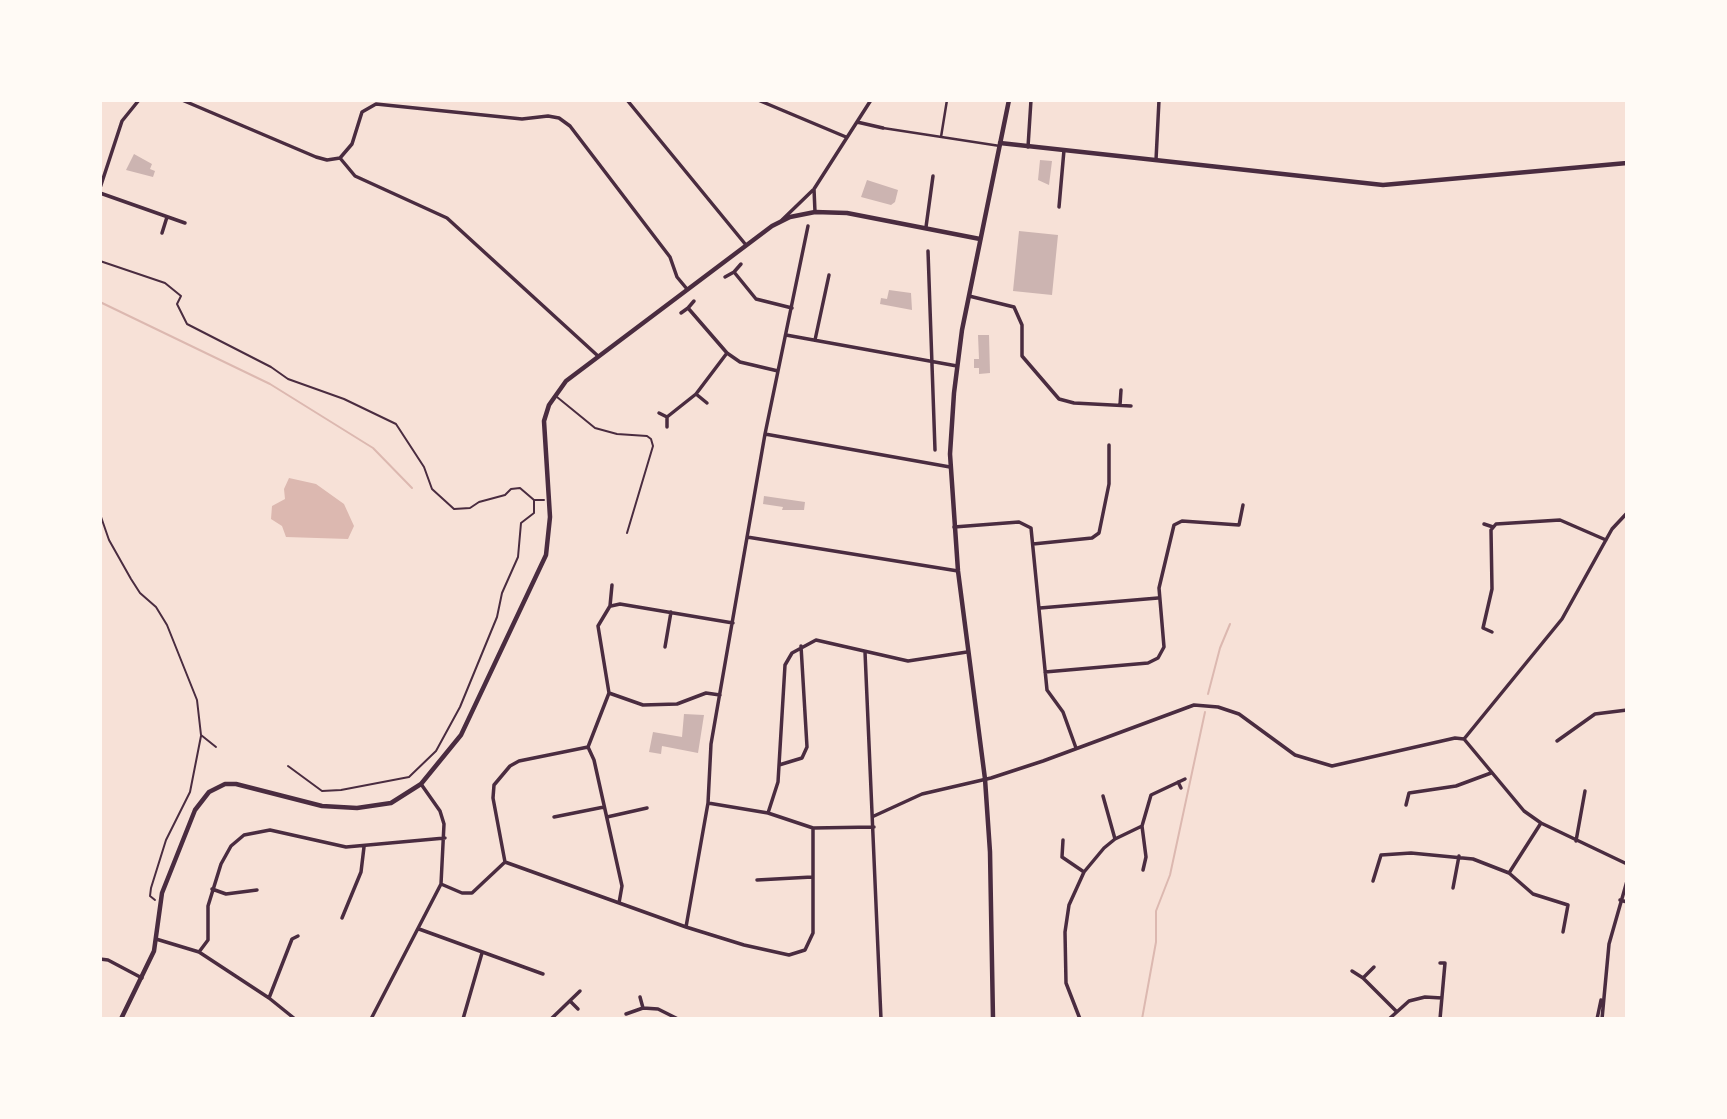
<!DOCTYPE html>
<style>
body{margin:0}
#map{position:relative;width:1727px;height:1119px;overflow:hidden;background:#f7e1d7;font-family:"Space Grotesk",sans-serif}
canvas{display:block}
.frame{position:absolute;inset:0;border:102px solid #fffaf5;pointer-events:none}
</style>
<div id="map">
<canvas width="1727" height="1119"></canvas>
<div class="frame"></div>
</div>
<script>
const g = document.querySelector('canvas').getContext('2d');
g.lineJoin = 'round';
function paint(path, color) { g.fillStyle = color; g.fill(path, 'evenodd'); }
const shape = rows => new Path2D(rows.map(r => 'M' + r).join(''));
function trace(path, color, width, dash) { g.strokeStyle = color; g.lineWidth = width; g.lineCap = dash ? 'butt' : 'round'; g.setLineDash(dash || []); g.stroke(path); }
const water = shape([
 [289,478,316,484,344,504,354,526,348,539,286,537,282,526,271,519,272,506,285,499,284,489]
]);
const stream = shape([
 [100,302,270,384,373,448,412,488],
 [1208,694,1220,648,1230,624],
 [1142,1019,1156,942,1156,911,1170,875,1205,712]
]);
const building = shape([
 [134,154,152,164,150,169,155,171,153,177,126,170],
 [1040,160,1052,161,1049,185,1038,180],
 [867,180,898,190,895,202,891,205,861,197],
 [1019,231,1058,235,1052,295,1013,291],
 [889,290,911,293,912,310,880,304,881,298,887,299],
 [978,335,989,335,990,373,979,374,979,368,974,368,974,359,979,359],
 [764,496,805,502,804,510,782,510,783,507,763,504],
 [684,714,704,715,698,753,662,746,661,754,649,752,653,732,682,737]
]);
const path = shape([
 [100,261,165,283,181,296,177,304,187,324,271,367,288,379,344,399,396,424,424,467,432,489,454,509,470,508,479,502,505,495,511,489,520,488,534,500],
 [100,514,109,540,131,579,140,593,156,607,167,625,197,700,201,735,216,747],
 [288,766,322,791,341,790,409,777,436,751,460,707,497,617,502,593,518,557,521,523,534,513,534,500,544,500],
 [155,900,150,896,151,888,166,840,190,792,201,736]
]);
const service = shape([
 [557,397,595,428,617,434,647,436,651,439,653,446,627,533]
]);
const pedestrian = shape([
 [883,128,1000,146],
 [941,137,947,100]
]);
const minor = shape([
 [182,100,316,157,327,160,340,158],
 [627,100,746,245],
 [758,100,846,137],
 [857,122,883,128],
 [1028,147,1031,100],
 [340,158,352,144,362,112,376,104,522,119,548,116,559,118,570,126,670,257,677,277,687,289],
 [340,158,355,176,447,218,598,356],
 [1156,160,1159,100],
 [100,188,122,121,139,100],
 [100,193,185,223],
 [1059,207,1064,150],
 [815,212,814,189,871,100],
 [782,220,813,190],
 [926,227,933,176],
 [162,233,167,217],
 [928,251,935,450],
 [741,264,734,272,756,299,792,308],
 [725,277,734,272],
 [969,296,1014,307,1022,325,1022,356,1059,399,1074,403,1131,406],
 [694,301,688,308,727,353,740,362,778,371],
 [681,313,688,308],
 [786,335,957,366],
 [815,340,829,275],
 [696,394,707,403],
 [1120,405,1121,390],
 [659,413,667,417],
 [667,427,667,417,696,394,727,353],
 [765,434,950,467],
 [1484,524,1493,527],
 [954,527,1019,522,1031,528,1047,690,1063,712,1076,748],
 [747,537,958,571],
 [1033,544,1092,538,1099,533,1109,484,1109,445],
 [611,606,620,604,733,623],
 [1040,608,1158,598],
 [1492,632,1483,628,1492,589,1491,530,1496,524,1560,520,1606,540],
 [665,647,671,612],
 [865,652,881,1019],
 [1045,672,1148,663,1158,658,1164,647,1159,588,1174,525,1182,521,1239,525,1243,505],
 [609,693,643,705,677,704,706,693,720,695],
 [1464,739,1562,619,1612,529,1627,513],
 [1464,739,1524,811,1541,823,1627,864],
 [1557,741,1595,714,1627,710],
 [588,747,594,760,622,886,619,903],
 [779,765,802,758,807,747,801,646],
 [1178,782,1181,788],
 [1103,796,1115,839],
 [708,803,768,813,813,828,874,827],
 [1406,805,1409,793,1456,786,1491,773],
 [768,813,778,782,785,665,792,653,816,640,908,661,967,652],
 [874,816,922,794,991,778,1043,761,1194,705,1218,707,1239,714,1295,755,1332,766,1455,738,1464,739],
 [554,817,604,807],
 [607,817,647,808],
 [1063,840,1062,857,1084,872],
 [1576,841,1585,791],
 [505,862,686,927,744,945,789,955,805,950,813,933,813,828],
 [1143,870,1146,857,1142,826,1151,795,1185,779],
 [1509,873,1533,894,1568,905,1563,932],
 [757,880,812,877],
 [1373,881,1381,855,1411,853,1473,859,1509,873,1541,823],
 [441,884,462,893,472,893,505,862,493,798,494,785,510,766,519,761,588,747,609,693,598,626,610,606,612,585],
 [1453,888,1459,856],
 [212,889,226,894,257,890],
 [1620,900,1627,902],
 [342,918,361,872,364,847],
 [686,927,708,803,711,744,765,434,808,226],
 [419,929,543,974],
 [156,939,199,952,269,998,295,1019],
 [199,952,208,940,208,906,221,864,231,846,244,835,270,830,346,847,445,838],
 [100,959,108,960,142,978],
 [1440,963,1445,963,1440,1019],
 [1352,971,1363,978,1396,1011],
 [1363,978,1374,967],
 [640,997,643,1008,658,1009,678,1019],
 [269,998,292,939,298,936],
 [571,1002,578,1009],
 [626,1014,643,1008],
 [371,1019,441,884,444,824,440,811,421,784],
 [463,1019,482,953],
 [551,1019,580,991],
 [1080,1019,1066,983,1065,932,1069,905,1084,872,1104,848,1115,839,1142,826],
 [1389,1019,1409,1001,1425,997,1442,998],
 [1597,1019,1601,1000],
 [1602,1019,1609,944,1627,881]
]);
const tertiary = shape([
 [1000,143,1383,185,1627,163],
 [121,1019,154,951,162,893,195,810,209,792,225,784,236,784,322,806,357,808,391,803,421,784,461,735,546,555,550,517,544,421,549,405,566,381,772,226,790,217,815,212,847,213,980,239]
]);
const secondary = shape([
 [993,1019,990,852,985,779,958,571,950,454,954,393,962,330,1009,100]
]);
paint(water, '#dcb8b0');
trace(stream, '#dcb8b0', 2);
paint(building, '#ccb4b1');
trace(path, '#4a2c40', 2);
trace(service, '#4a2c40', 2);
trace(pedestrian, '#4a2c40', 2.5);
trace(minor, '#4a2c40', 3.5);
trace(tertiary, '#4a2c40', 4.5);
trace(secondary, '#4a2c40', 4.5);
</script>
